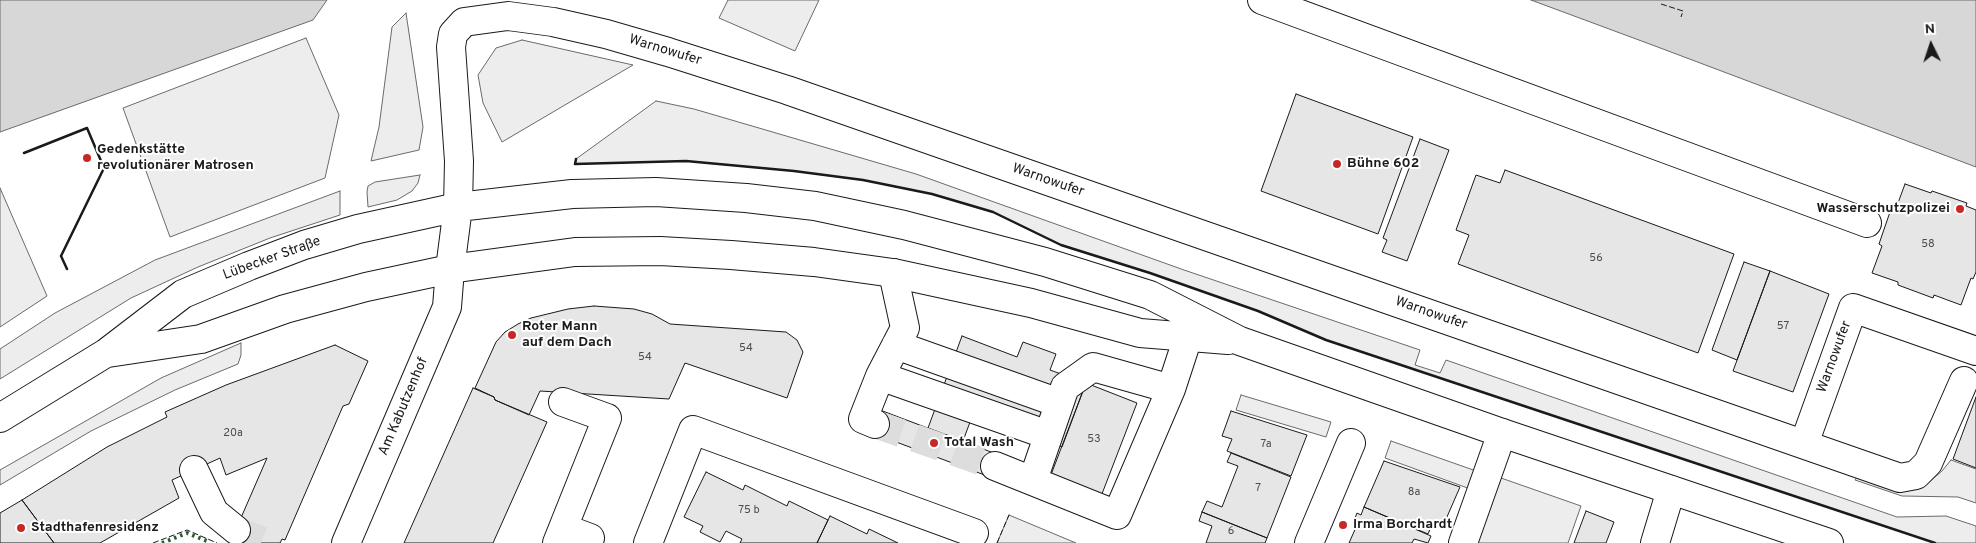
<!DOCTYPE html>
<meta charset="utf-8">
<style>
body{margin:0}
#map{position:relative;width:1976px;height:543px;overflow:hidden;background:#fff;font-family:Overpass,sans-serif}
canvas{display:block}
.north{position:absolute;left:1906px;top:20px;width:50px;height:50px;-webkit-text-stroke:4px #fff;paint-order:stroke;rotate:356deg;font-size:14px;font-weight:700;line-height:20px;text-align:center;color:#1a1a1a}
.north::after{content:'';display:block;margin:auto;width:18px;height:22px;background:#1a1a1a;clip-path:polygon(50% 0,100% 100%,50% 72%,0 100%)}
</style>
<div id="map">
<canvas width="1976" height="543"></canvas>
<div class="north">N</div>
</div>
<script>
const g = document.querySelector('canvas').getContext('2d');
g.lineJoin = 'round';
function paint(path, color) { g.fillStyle = color; g.fill(path, 'evenodd'); }
const shape = rows => new Path2D(rows.map(r => 'M' + r).join(''));
function trace(path, color, width, dash) { g.strokeStyle = color; g.lineWidth = width; g.lineCap = dash ? 'butt' : 'round'; g.setLineDash(dash || []); g.stroke(path); }
function label(font, color, halo, rows, align = 'center') {
  g.font = font + ' Overpass,sans-serif'; g.lineWidth = 4; g.setLineDash([]); g.textBaseline = 'middle'; g.strokeStyle = halo; g.fillStyle = color; for (const [text, x, y, turn = 0] of rows) {
    g.save(); g.translate(x, y); g.rotate((+turn || 0) * Math.PI / 180); g.textAlign = isNaN(turn) ? turn : align; if (halo) g.strokeText(text, 0, 0); g.fillText(text, 0, 0); g.restore();
  }
}
const green = shape([
 [728,0,819,0,795,51,719,18,728,0],
 [406,13,423,127,419,150,371,161,379,127,392,27,406,13],
 [306,38,339,115,325,178,170,237,123,108,306,38],
 [522,40,633,65,502,142,483,103,478,75,496,48,522,40],
 [656,101,694,109,916,174,1184,270,1420,350,1415,365,1440,373,1446,360,1897,517,1946,516,1976,526,1976,543,1935,543,1326,340,1258,311,1150,273,1061,245,993,212,932,194,863,180,794,171,686,161,575,164,576,159,656,101],
 [420,175,418,183,412,191,397,200,368,207,367,192,368,186,375,182,420,175],
 [0,188,47,296,0,327,0,188],
 [340,191,340,215,270,238,198,267,131,298,0,379,0,349,55,313,155,260,340,191],
 [241,343,241,355,238,364,175,390,91,431,0,485,0,470,161,378,241,343],
 [1241,395,1331,422,1326,437,1236,410,1241,395],
 [1391,441,1479,472,1473,490,1385,458,1391,441],
 [1951,460,1976,469,1976,503,1958,497,1902,496,1855,480,1857,477,1907,491,1922,488,1942,471,1951,460],
 [1501,478,1581,506,1568,543,1477,543,1501,478],
 [1009,515,1076,543,997,543,1009,515]
]);
const water = shape([
 [0,0,327,0,313,20,0,132,0,0],
 [1531,0,1976,0,1976,167,1655,46,1531,0]
]);
const building = shape([
 [1296,94,1413,137,1378,234,1261,191,1296,94],
 [1420,139,1449,150,1407,261,1382,252,1387,240,1383,238,1420,139],
 [1505,170,1734,254,1698,353,1458,264,1469,235,1456,230,1476,175,1500,183,1505,170],
 [1905,184,1931,193,1932,191,1967,203,1966,206,1976,210,1976,272,1973,279,1971,278,1961,305,1934,295,1933,298,1898,285,1898,282,1872,273,1882,246,1879,244,1891,209,1895,211,1905,184],
 [1744,262,1770,271,1737,360,1712,350,1744,262],
 [1770,271,1829,294,1793,392,1733,371,1770,271],
 [594,306,634,309,652,314,670,324,786,332,797,340,803,352,787,398,685,363,669,399,540,391,529,415,495,400,494,397,475,388,496,342,505,332,518,324,531,318,568,309,594,306],
 [962,336,1017,357,1023,342,1056,354,1050,370,1086,383,1062,447,973,414,963,441,928,428,962,336],
 [335,345,368,361,349,404,343,406,285,540,282,539,280,543,230,543,267,458,226,475,220,458,172,480,179,498,100,543,54,543,22,500,107,447,167,417,165,412,226,385,335,345],
 [1086,383,1137,403,1100,499,1049,480,1086,383],
 [473,388,494,397,495,400,547,422,493,543,404,543,473,388],
 [1976,397,1976,468,1953,459,1976,397],
 [880,410,999,455,990,477,872,433,880,410],
 [1231,411,1307,435,1291,476,1227,451,1232,439,1222,436,1231,411],
 [1231,453,1291,477,1267,538,1202,512,1207,501,1222,507,1238,466,1227,462,1231,453],
 [1384,461,1460,487,1443,526,1433,522,1428,534,1364,507,1384,461],
 [706,472,743,490,745,485,787,506,789,501,828,520,817,543,740,543,742,539,726,531,720,542,700,532,703,526,684,517,706,472],
 [22,500,54,543,0,543,0,513,22,500],
 [1364,507,1431,536,1428,543,1414,539,1412,543,1349,543,1357,525,1353,523,1357,513,1361,515,1364,507],
 [1586,511,1614,522,1606,543,1574,543,1586,511],
 [1202,512,1267,538,1265,543,1206,543,1212,526,1199,521,1202,512],
 [830,516,867,534,869,529,898,543,817,543,830,516]
]);
const minorTunnel = shape([
 [875,424,995,466],
 [236,530,268,543]
]);
const minor = shape([
 [1262,0,1867,223],
 [458,207,459,161,451,47,453,34,464,22,508,16,553,22,606,34,668,52,787,90,1900,478,1916,475,1928,463,1964,381],
 [896,345,1059,403],
 [880,376,1048,435],
 [875,424,863,419,880,376,905,328,893,273],
 [1804,444,1853,308,1976,351],
 [995,466,1117,515,1171,389,1188,337],
 [194,470,214,512,236,530],
 [1033,480,1065,387,1093,367,1171,389],
 [563,528,590,538,588,543],
 [346,543,447,307,450,269],
 [557,543,607,418,563,402],
 [648,543,693,430,974,533],
 [1309,543,1351,443],
 [1463,543,1502,433],
 [1655,543,1671,490]
]);
const major = shape([
 [450,269,458,207],
 [108,353,201,339,285,309,366,287,450,269,575,252,660,251,731,255,814,262,893,273,1031,303,1140,333,1228,340],
 [0,418,106,353,183,294,249,266,304,245,358,229,458,207,572,194,656,192,746,198,815,206,904,225,1045,262,1150,295,1240,341,1502,433,1829,543]
]);
const hedge = shape([
 [162,543,187,533,207,541]
]);
const fence = shape([
 [1661,4,1683,11,1681,17],
 [153,543,187,530,217,543],
 [997,543,1009,515]
]);
const wall = shape([
 [24,153,87,128,104,168,61,256,67,269],
 [576,159,575,164,686,161,794,171,863,180,932,194,993,212,1061,245,1150,273,1258,311,1326,340,1935,543]
]);
const markers = [
 [87,158,5,"#c62828"],
 [1337,164,5,"#c62828"],
 [1960,209,5,"#c62828"],
 [512,335,5,"#c62828"],
 [934,443,5,"#c62828"],
 [1343,525,5,"#c62828"],
 [21,528,5,"#c62828"]
];
const numberNames = [
 ["58",1928,245],
 ["56",1596,259],
 ["57",1783,327],
 ["54",746,349],
 ["54",645,358],
 ["20a",233,434],
 ["53",1094,440],
 ["7a",1266,445],
 ["7",1258,489],
 ["8a",1414,493],
 ["75 b",749,511],
 ["6",1231,532]
];
const streetNames = [
 ["Warnowufer",665,51,17],
 ["Warnowufer",1048,181,19],
 ["Lübecker Straße",272,259,-20],
 ["Warnowufer",1431,314,19],
 ["Warnowufer",1835,357,-70],
 ["Am Kabutzenhof",404,407,-67]
];
const poiNames = [
 ["Gedenkstätte",97,150],
 ["revolutionärer Matrosen",97,166],
 ["Bühne 602",1347,164],
 ["Wasserschutzpolizei",1950,209,"right"],
 ["Roter Mann",522,327],
 ["auf dem Dach",522,343],
 ["Total Wash",944,443],
 ["Irma Borchardt",1353,525],
 ["Stadthafenresidenz",31,528]
];
paint(green, '#ededed');
trace(green, '#6a6a6a', 1);
paint(water, '#d7d7d7');
trace(water, '#6a6a6a', 1);
paint(building, '#e6e6e6');
trace(building, '#1a1a1a', 1);
trace(minorTunnel, '#ddd', 28, [28, 14]);
trace(minor, '#1a1a1a', 30);
trace(major, '#1a1a1a', 30);
trace(minor, '#fff', 28);
trace(major, '#fff', 28);
trace(hedge, '#2b5a34', 4, [2.5, 4]);
trace(fence, '#1a1a1a', 1, [6, 2.5]);
trace(wall, '#1a1a1a', 2.5);
for (const [x, y, r, color] of markers) { const dot = new Path2D(); dot.arc(x, y, r, 0, 2 * Math.PI); g.fillStyle = color; g.fill(dot); trace(dot, '#fff', 2); }
label('11px', '#4d4d4d', null, numberNames);
label('14px', '#1a1a1a', '#fff', streetNames);
label('bold 14px', '#1a1a1a', '#fff', poiNames, 'left');
</script>
